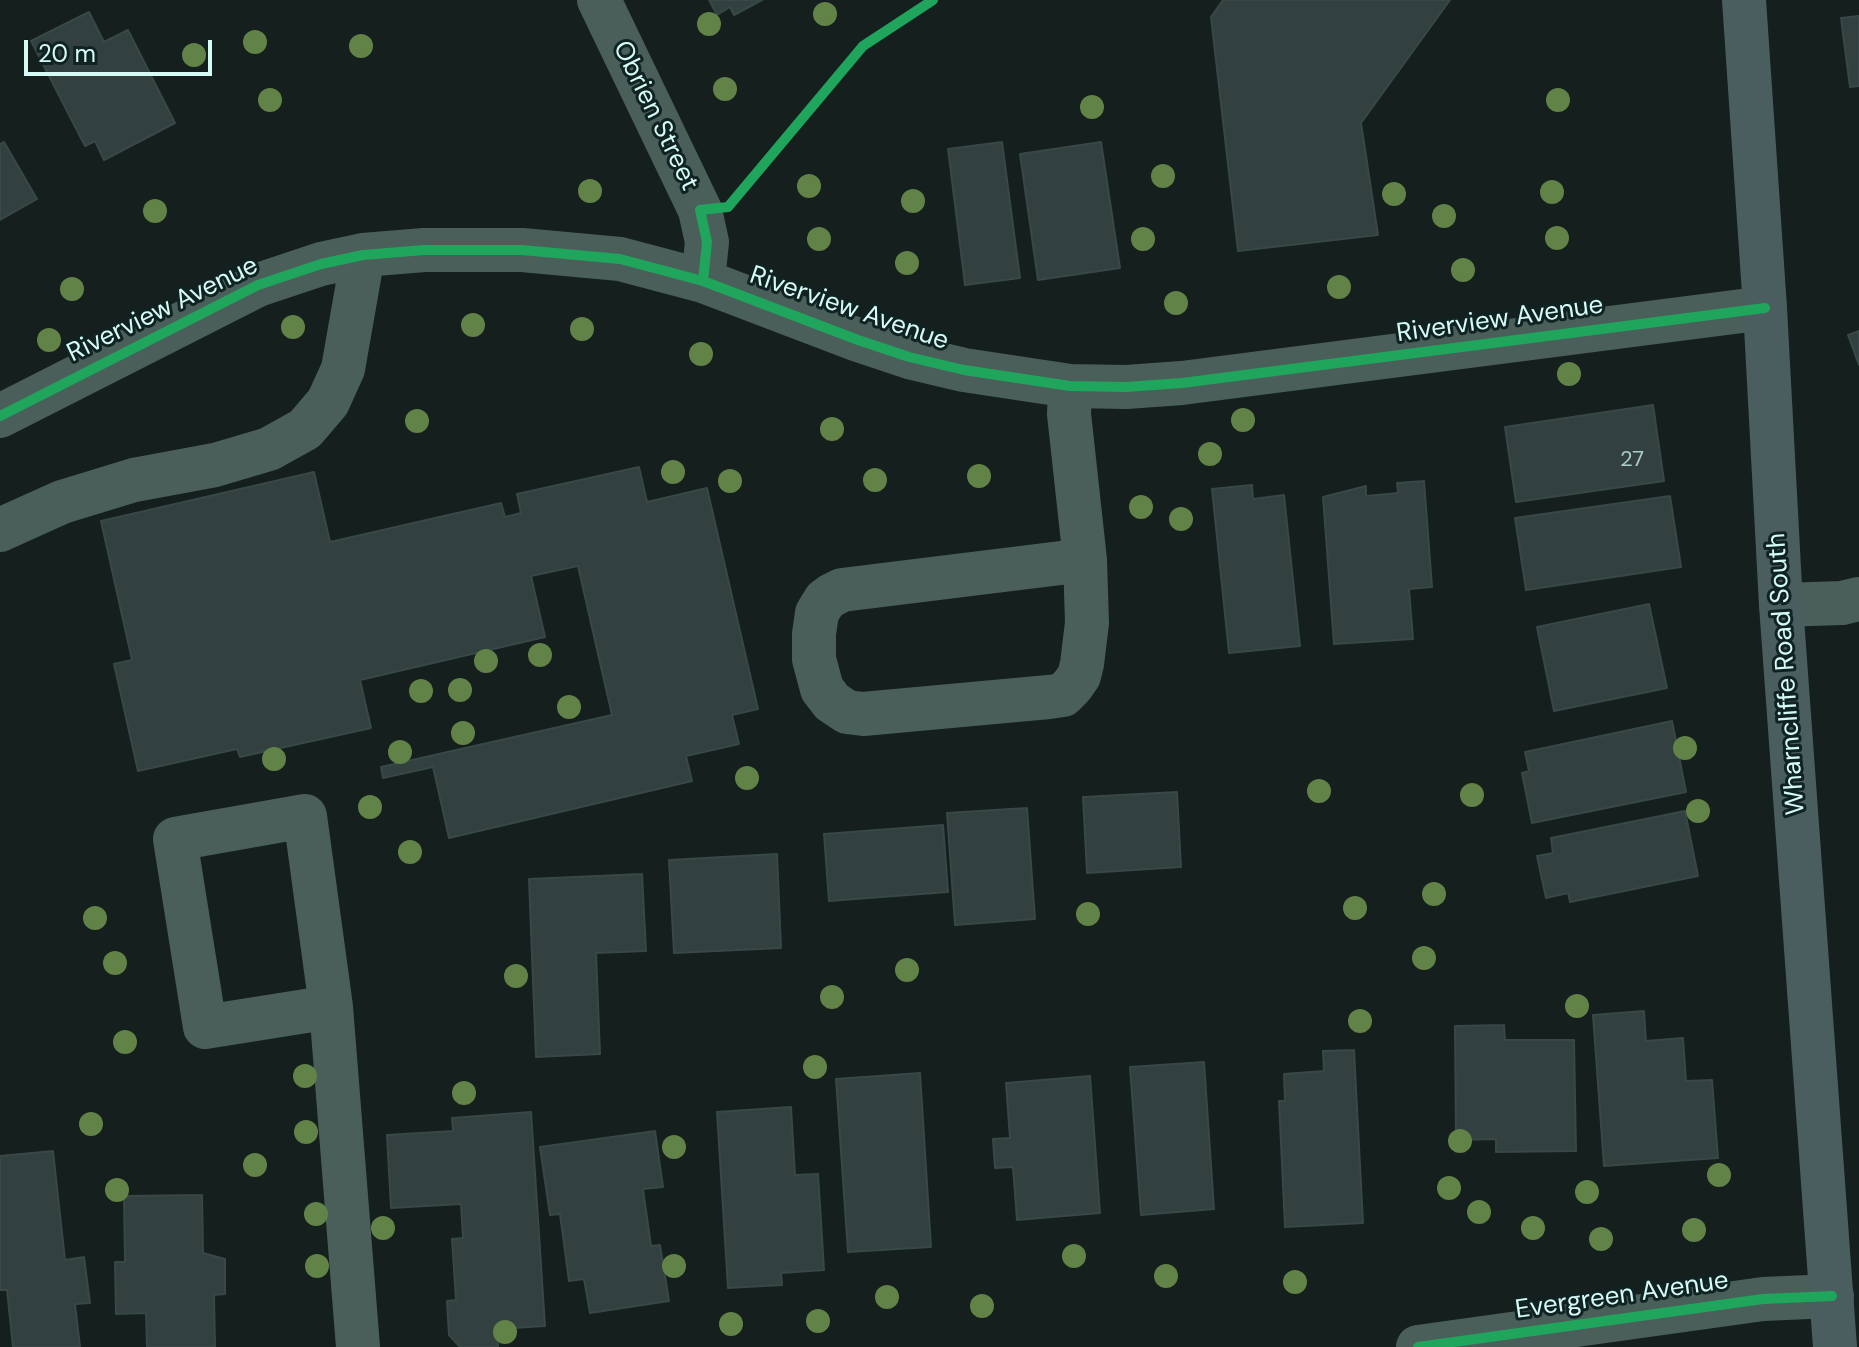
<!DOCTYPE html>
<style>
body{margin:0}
#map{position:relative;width:1859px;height:1347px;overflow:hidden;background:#141f1e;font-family:"DM Sans",sans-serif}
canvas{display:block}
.scale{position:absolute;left:24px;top:40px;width:188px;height:36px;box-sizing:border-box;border:4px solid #d6fbf6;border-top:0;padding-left:10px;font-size:24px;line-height:28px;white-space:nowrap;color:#d6fbf6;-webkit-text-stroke:6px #102322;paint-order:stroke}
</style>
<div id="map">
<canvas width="1859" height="1347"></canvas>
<div class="scale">20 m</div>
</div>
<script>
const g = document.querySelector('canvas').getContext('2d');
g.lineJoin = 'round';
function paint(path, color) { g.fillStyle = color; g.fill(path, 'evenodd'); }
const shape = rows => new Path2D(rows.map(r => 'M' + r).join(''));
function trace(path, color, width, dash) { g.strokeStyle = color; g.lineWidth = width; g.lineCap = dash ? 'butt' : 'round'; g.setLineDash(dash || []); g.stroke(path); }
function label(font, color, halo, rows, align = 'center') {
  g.font = font + ' "DM Sans",sans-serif'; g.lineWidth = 6; g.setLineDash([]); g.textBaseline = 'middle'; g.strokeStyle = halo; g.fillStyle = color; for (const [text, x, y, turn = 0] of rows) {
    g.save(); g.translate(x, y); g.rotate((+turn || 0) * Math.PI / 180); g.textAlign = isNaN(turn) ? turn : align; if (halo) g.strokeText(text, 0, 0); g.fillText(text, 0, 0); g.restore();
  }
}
const building = shape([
 [709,0,762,0,734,15,730,7,717,15,709,0],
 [1223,0,1450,0,1361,123,1378,235,1238,251,1211,17,1223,0],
 [89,12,104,42,128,30,175,123,104,160,95,141,85,146,31,41,89,12],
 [1859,16,1859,86,1850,87,1841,18,1859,16],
 [4,142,37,199,0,220,0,144,4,142],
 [1002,142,1020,278,965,285,948,149,1002,142],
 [1101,142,1120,268,1038,280,1020,154,1101,142],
 [1859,331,1859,365,1848,335,1859,331],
 [1653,405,1664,481,1516,502,1505,427,1653,405],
 [639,467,647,502,707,488,758,709,732,715,739,744,686,756,692,781,449,838,433,767,383,778,381,767,612,715,578,566,531,576,545,637,360,680,371,728,240,757,237,749,138,771,114,664,132,660,101,521,314,472,330,542,501,503,505,517,521,513,517,494,639,467],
 [1424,481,1432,587,1409,589,1413,639,1334,644,1323,497,1366,486,1366,496,1398,493,1397,483,1424,481],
 [1252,485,1253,499,1284,495,1300,646,1229,653,1212,489,1252,485],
 [1670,496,1681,567,1526,590,1515,518,1670,496],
 [1649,604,1667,688,1554,711,1537,627,1649,604],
 [1672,721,1686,792,1532,823,1522,773,1529,771,1525,752,1672,721],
 [1177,792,1181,867,1087,873,1083,797,1177,792],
 [1027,808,1035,919,955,925,947,813,1027,808],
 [1685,811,1698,876,1570,902,1568,893,1546,898,1537,856,1553,853,1551,838,1685,811],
 [943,825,948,892,829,901,824,834,943,825],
 [777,854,781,948,674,953,669,860,777,854],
 [642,874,646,951,596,953,600,1054,536,1057,529,879,642,874],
 [1644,1011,1646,1041,1683,1038,1686,1081,1712,1080,1718,1158,1604,1166,1593,1015,1644,1011],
 [1504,1025,1505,1040,1574,1040,1576,1151,1496,1152,1496,1139,1456,1140,1455,1026,1504,1025],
 [1354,1050,1363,1223,1285,1227,1279,1101,1285,1101,1284,1074,1324,1071,1323,1051,1354,1050],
 [1204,1062,1214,1209,1141,1215,1130,1067,1204,1062],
 [920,1073,931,1247,848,1252,836,1079,920,1073],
 [1090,1076,1100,1213,1017,1220,1013,1167,995,1168,993,1139,1010,1138,1006,1083,1090,1076],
 [791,1107,795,1175,818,1174,824,1270,781,1273,782,1285,728,1288,717,1112,791,1107],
 [531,1112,545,1326,497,1329,498,1347,460,1347,449,1335,447,1301,456,1300,452,1239,463,1238,461,1204,391,1208,387,1135,453,1131,452,1118,531,1112],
 [655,1131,663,1187,643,1189,651,1246,660,1245,669,1301,590,1313,584,1279,569,1281,560,1214,550,1215,540,1147,655,1131],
 [53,1151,65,1260,84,1257,90,1303,75,1304,80,1347,13,1347,7,1290,0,1290,0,1156,53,1151],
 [202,1195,203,1253,225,1259,225,1294,214,1295,215,1347,147,1347,146,1313,116,1314,115,1262,125,1262,124,1196,202,1195]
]);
const minor = shape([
 [599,0,700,210,707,242,703,281],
 [1070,386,1069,414,1085,560,1087,623,1082,664,1079,676,1072,686,1063,695,1049,697,863,714,847,712,832,702,822,689,814,659,814,634,817,613,825,600,832,595,842,590,1085,560],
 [0,416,258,285,321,264,363,255,424,250,522,250,620,259,703,281,858,340,909,357,964,370,1070,386,1126,387,1182,383,1765,308],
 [0,530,62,502,134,480,215,465,269,449,305,429,328,402,343,369,363,255],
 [1781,605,1842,603,1859,599],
 [331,1007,205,1027,175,839,305,816,331,1007,358,1347],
 [1418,1347,1763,1299,1832,1296]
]);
const major = shape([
 [1744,0,1765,308,1781,605,1835,1347]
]);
const cycleway = shape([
 [703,281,707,242,700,210,728,207,863,46,933,0],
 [0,416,258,285,321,264,363,255,424,250,522,250,620,259,703,281,858,340,909,357,964,370,1070,386,1126,387,1182,383,1765,308],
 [1418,1347,1763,1299,1832,1296]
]);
const trees = [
 [825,14],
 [709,24],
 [255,42],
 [361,46],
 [194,55],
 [725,89],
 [270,100],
 [1558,100],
 [1092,107],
 [1163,176],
 [809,186],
 [590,191],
 [1552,192],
 [1394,194],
 [913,201],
 [155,211],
 [1444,216],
 [1557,238],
 [819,239],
 [1143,239],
 [907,263],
 [1463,270],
 [1339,287],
 [72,289],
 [1176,303],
 [473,325],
 [293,327],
 [582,329],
 [49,340],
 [701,354],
 [1569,374],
 [1243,420],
 [417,421],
 [832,429],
 [1210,454],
 [673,472],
 [979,476],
 [875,480],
 [730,481],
 [1141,507],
 [1181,519],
 [540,655],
 [486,661],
 [460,690],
 [421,691],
 [569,707],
 [463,733],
 [1685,748],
 [400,752],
 [274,759],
 [747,778],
 [1319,791],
 [1472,795],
 [370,807],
 [1698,811],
 [410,852],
 [1434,894],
 [1355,908],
 [1088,914],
 [95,918],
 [1424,958],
 [115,963],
 [907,970],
 [516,976],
 [832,997],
 [1577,1006],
 [1360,1021],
 [125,1042],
 [815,1067],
 [305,1076],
 [464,1093],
 [91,1124],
 [306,1132],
 [1460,1141],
 [674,1147],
 [255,1165],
 [1719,1175],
 [1449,1188],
 [117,1190],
 [1587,1192],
 [1479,1212],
 [316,1214],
 [383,1228],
 [1533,1228],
 [1694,1230],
 [1601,1239],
 [1074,1256],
 [317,1266],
 [674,1266],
 [1166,1276],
 [1295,1282],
 [887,1297],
 [982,1306],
 [818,1321],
 [731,1324],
 [505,1332]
];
const numberNames = [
 ["27",1632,460]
];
const streetNames = [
 ["Obrien Street",655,116,64],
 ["Riverview Avenue",849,309,19],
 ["Riverview Avenue",163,310,-26],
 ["Riverview Avenue",1500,320,-8],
 ["Wharncliffe Road South",1787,674,-94],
 ["Evergreen Avenue",1622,1296,-8]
];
paint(building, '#32413f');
trace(building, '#374847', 2);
trace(minor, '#4a5f5a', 44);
trace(major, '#4a5d5f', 44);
trace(cycleway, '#20a55d', 10);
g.fillStyle = '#618347';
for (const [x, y] of trees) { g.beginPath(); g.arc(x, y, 12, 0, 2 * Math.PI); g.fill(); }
label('22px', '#adccc8', null, numberNames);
label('26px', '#d6fbf6', '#102322', streetNames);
</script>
